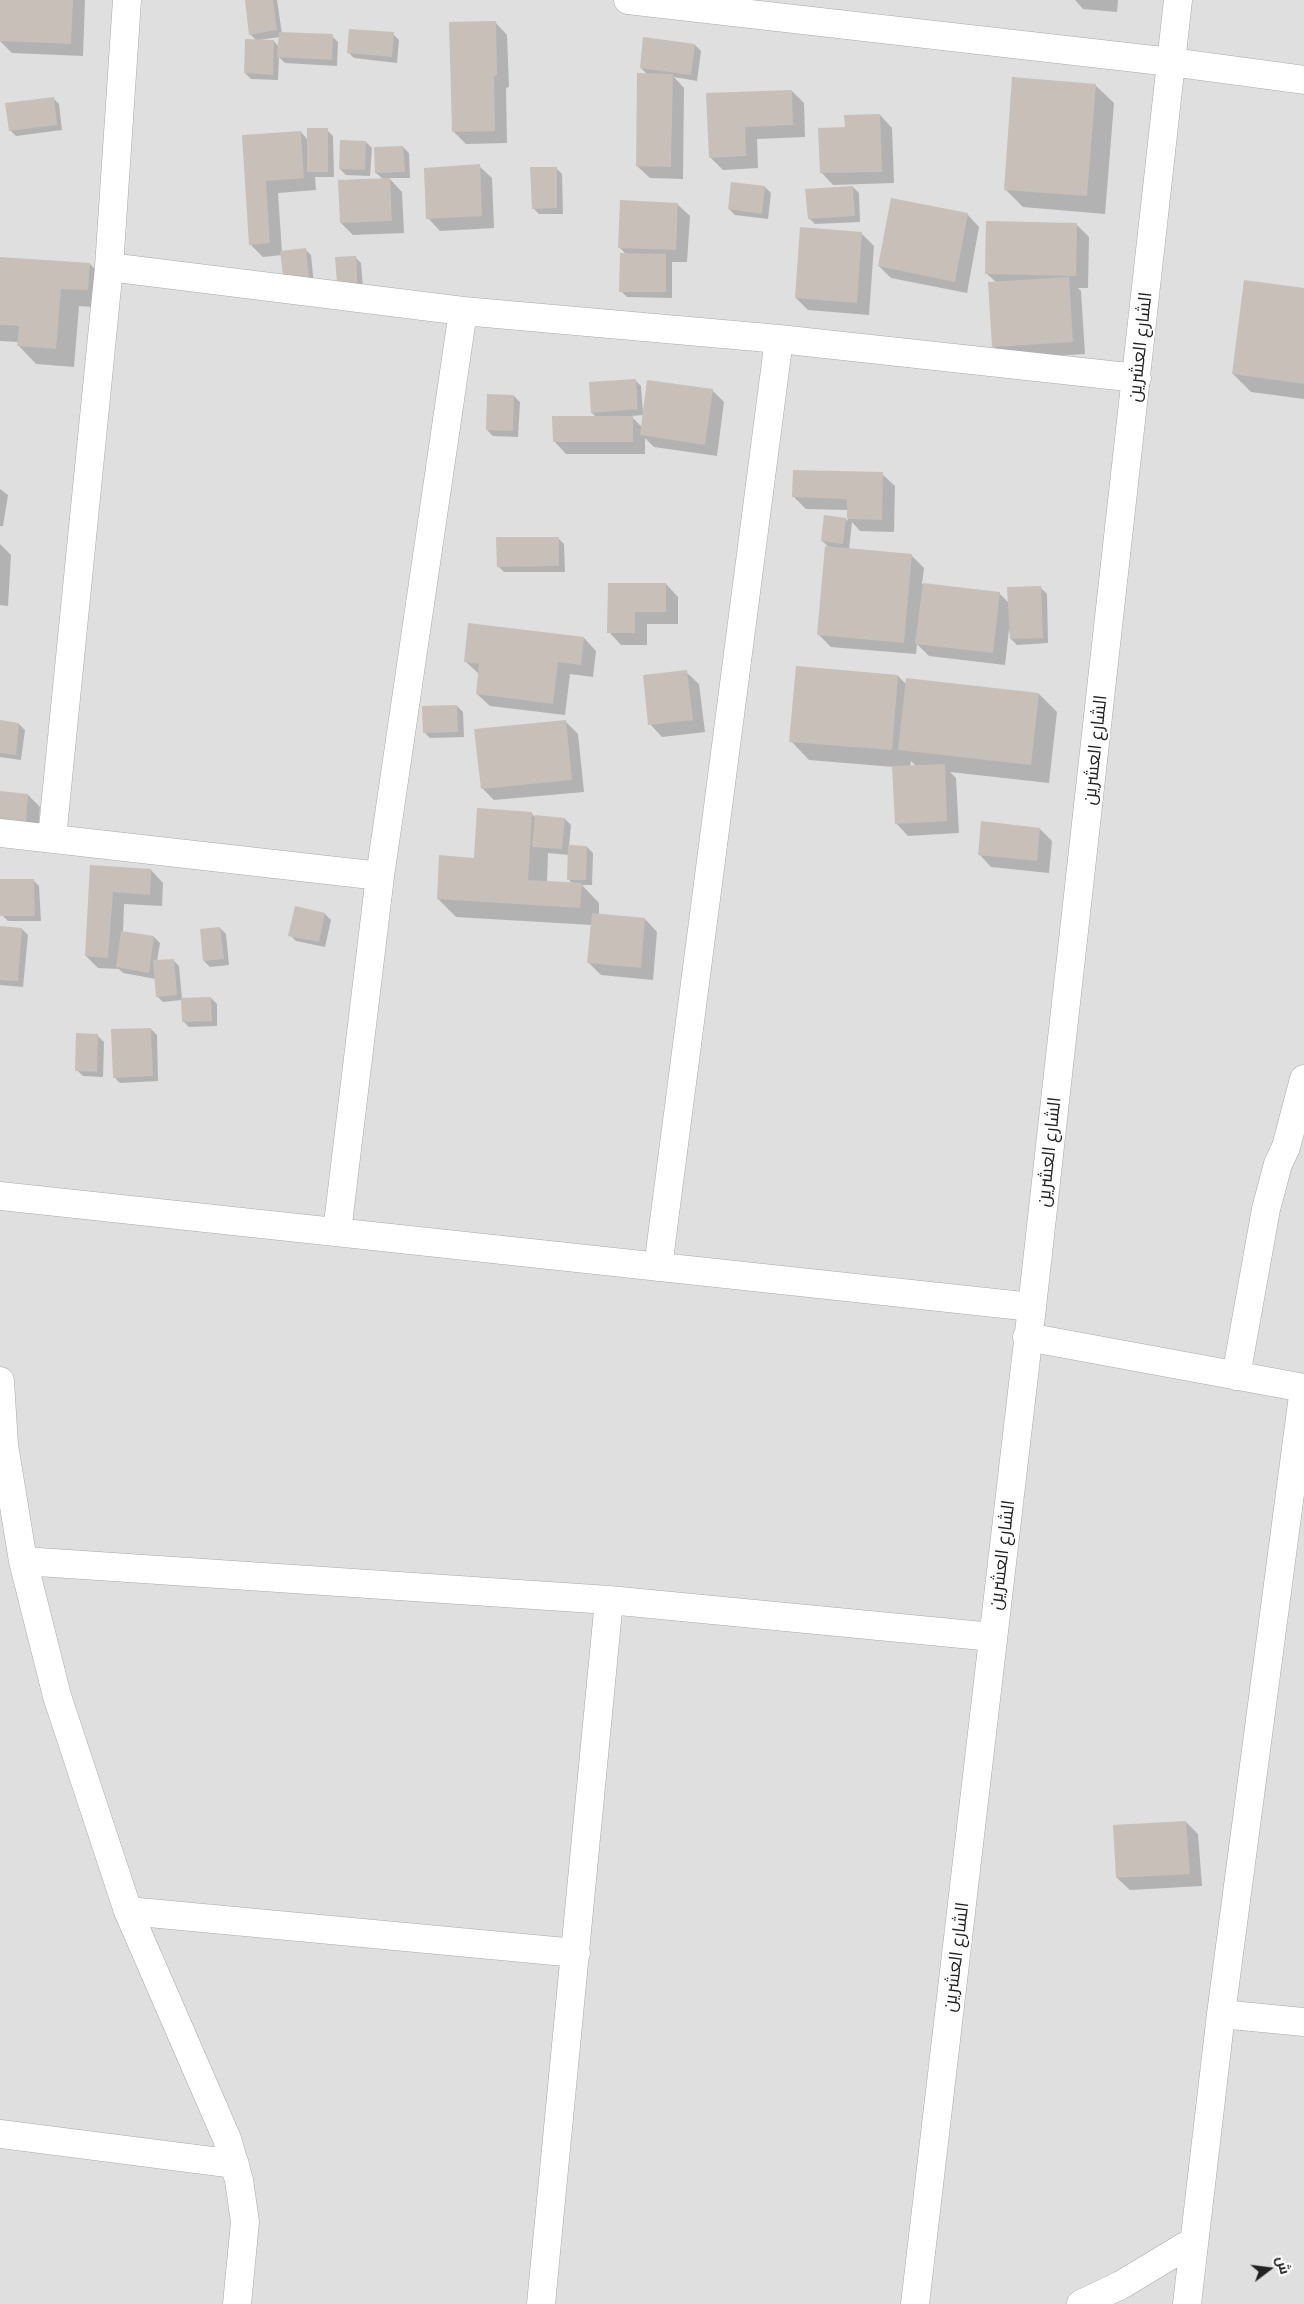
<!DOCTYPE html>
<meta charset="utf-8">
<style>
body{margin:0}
#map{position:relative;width:1304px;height:2304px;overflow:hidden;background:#f2efe9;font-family:"Golos Text",Cairo,sans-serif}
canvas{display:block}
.north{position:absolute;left:1244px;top:2244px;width:50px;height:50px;-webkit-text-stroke:4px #fff;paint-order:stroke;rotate:75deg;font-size:14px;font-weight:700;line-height:20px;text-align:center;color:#222}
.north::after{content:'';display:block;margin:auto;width:18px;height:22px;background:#222;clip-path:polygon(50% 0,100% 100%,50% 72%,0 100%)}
</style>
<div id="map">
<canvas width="1304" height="2304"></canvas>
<div class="north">ش</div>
</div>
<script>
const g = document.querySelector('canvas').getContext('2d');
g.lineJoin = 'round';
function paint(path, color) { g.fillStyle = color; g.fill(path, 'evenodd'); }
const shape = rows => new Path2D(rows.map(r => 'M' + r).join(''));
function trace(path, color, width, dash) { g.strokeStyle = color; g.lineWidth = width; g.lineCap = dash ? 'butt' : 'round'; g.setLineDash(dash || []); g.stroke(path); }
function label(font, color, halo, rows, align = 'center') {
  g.font = font + ' "Golos Text",Cairo,sans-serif'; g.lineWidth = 4.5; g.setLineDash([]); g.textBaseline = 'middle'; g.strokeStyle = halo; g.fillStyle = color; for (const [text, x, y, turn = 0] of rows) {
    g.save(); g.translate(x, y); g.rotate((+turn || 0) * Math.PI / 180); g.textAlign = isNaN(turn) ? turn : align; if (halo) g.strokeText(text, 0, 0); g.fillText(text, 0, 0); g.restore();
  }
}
const residential = shape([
 [0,0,1304,0,1304,2304,0,2304]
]);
const shadow = shape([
 [1,0,85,0,83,56,12,53,0,41],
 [246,0,277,0,282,34,332,36,338,42,337,66,285,63,279,57,278,80,251,79,245,73,257,41,250,34],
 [280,37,279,47,274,41,259,40],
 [1075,0,1118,0,1117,12,1083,9],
 [495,22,507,35,509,87,506,88,507,143,466,144,454,132],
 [393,34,399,40,397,63,354,58,348,52],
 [695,45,701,51,697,81,674,77,684,88,683,179,650,178,637,166,648,75,641,68],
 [1095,85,1114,103,1105,214,1023,207,1005,189],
 [792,91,804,103,805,137,757,139,758,168,723,170,710,157,708,95],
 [53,98,59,104,62,130,16,136,10,130],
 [880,115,892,128,894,183,833,185,821,172,846,128],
 [327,130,333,136,334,177,315,177,316,190,278,193,282,252,305,249,311,255,314,285,282,255,263,257,250,244,243,136,301,132,308,140],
 [366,142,372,148,370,176,346,175,340,169],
 [403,147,409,153,410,178,389,178,402,192,404,233,353,235,341,223,383,179,376,173],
 [479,166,492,178,494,228,440,231,428,218],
 [556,168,562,174,563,214,539,214,533,208],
 [732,183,765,187,771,193,768,219,735,215,729,209],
 [853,187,859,193,860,222,815,224,809,218],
 [677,204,690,216,687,262,672,262,672,298,627,297,621,291,626,254,619,247],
 [967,214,979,227,967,293,891,278,879,266],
 [1076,224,1089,237,1088,288,1078,288,1081,291,1085,354,1006,359,993,346,996,282,987,274],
 [862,234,874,246,869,315,808,310,796,298],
 [355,257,361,263,364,300,345,301],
 [0,258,90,264,108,283,106,308,79,306,74,367,36,364,18,345,18,342,0,341],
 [1304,290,1304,399,1251,392,1233,374],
 [635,380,641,386,643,412,712,390,724,402,717,456,654,447,645,438,645,454,566,454,554,441,596,417,592,413],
 [644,415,642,427,631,416],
 [514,396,520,402,518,437,493,436,487,430],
 [882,474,895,486,894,532,860,531,852,522,849,549,911,555,924,568,922,584,999,593,1009,603,1041,588,1047,594,1048,643,1017,645,1011,639,1009,629,1005,665,929,656,917,644,916,654,831,647,818,634,829,547,822,541,846,519,848,521,848,510,806,509,794,497],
 [0,489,8,495,3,526,0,526],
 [558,538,564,544,565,572,504,572,498,566],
 [0,544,11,555,8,606,0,605],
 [666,584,678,597,678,624,647,624,647,645,621,645,609,632],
 [584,638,596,651,593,677,570,674,565,715,490,706,477,694,479,674,465,661],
 [686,672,699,684,705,732,662,737,650,724],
 [898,676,906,684,1039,694,1057,712,1049,783,950,772,956,778,959,833,908,836,896,823,894,767,809,760,791,741],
 [911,761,916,766,910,767],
 [457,706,463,712,464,737,430,738,424,732],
 [565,721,578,734,584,792,494,800,482,788],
 [0,722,19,724,25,730,21,760,0,757],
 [0,792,28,795,40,807,37,843],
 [531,813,536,818,565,819,571,825,569,846,587,847,593,853,592,885,582,885,599,903,599,915,645,919,657,932,653,980,601,975,588,962,592,925,456,917,438,899,475,859],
 [548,853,569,855,568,879,573,884,547,883],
 [1040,829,1052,841,1049,873,991,867,979,854],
 [91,866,151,870,163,883,162,906,124,904,123,932,154,937,160,943,157,961,173,960,179,966,182,999,211,998,217,1004,217,1026,189,1027,183,1021,182,1000,163,1002,157,996,156,979,123,973,119,969,98,968,86,956],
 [33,880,39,886,41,921,8,921,2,915],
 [325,914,331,920,325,947,296,941,290,935],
 [0,928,22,929,28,935,23,987,0,985],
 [220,928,226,934,229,965,210,967,204,961],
 [151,1029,157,1035,158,1081,120,1083,114,1077],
 [77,1035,98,1036,104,1042,103,1077,83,1076,77,1070],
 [1186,1822,1198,1834,1202,1886,1130,1890,1117,1878]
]);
const building = shape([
 [0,0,73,0,71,44,0,41],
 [245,0,273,0,277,30,249,35],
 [496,21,497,75,494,76,495,131,452,132,449,22],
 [349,29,394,32,392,57,347,53],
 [279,32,333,34,332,60,277,57],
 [643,37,695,44,691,75,640,68],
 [245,39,274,40,273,75,244,73],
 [637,73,673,74,671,167,636,166],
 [1012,77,1096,84,1087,196,1004,190],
 [792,90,793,125,745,127,746,156,709,158,706,93],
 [54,97,57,125,9,131,5,103],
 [880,114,882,172,820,173,818,128,845,127,844,115],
 [307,128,328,128,328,172,307,172],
 [301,131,304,178,266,181,270,243,249,245,242,135],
 [340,140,366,141,365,170,339,169],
 [403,146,405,172,375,173,374,147],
 [480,164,482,216,426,219,424,168],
 [530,167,557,167,557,208,532,209],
 [390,178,392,221,340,223,338,180],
 [731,182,765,186,762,214,728,209],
 [853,186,855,216,808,219,805,189],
 [891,198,968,213,955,282,878,266],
 [620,200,678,203,676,250,618,248],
 [986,221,1077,223,1076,276,985,274],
 [800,227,862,232,857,303,795,298],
 [306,248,309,279,284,283,280,251],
 [620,253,666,254,666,292,619,292],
 [356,256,358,295,338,296,335,257],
 [0,257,90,263,88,290,61,289,56,349,17,346,19,326,0,325],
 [1069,277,1073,342,992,347,988,282],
 [1244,280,1304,288,1304,384,1232,374],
 [636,379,638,409,591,413,589,382],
 [647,380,713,389,705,445,640,435],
 [487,394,514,395,513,431,486,430],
 [552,416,633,416,633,442,553,442],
 [793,470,883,472,882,520,847,519,847,499,792,497],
 [824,515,846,518,843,544,821,541],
 [496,537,559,537,559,566,497,567],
 [825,546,912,554,904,643,817,635],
 [608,583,666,583,666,612,635,612,635,633,607,633],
 [923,583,1000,592,993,653,915,644],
 [1041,586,1043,638,1010,639,1007,587],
 [468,623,584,637,581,665,558,662,553,704,476,694,479,664,464,662],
 [796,666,898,675,892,750,789,742],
 [687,670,693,720,648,725,643,675],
 [906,678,1039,693,1031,765,898,750],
 [457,705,458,732,423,733,422,706],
 [0,720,19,723,16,755,0,753],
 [566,720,572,780,481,789,474,729],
 [945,764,947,821,895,824,892,766],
 [0,791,28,794,25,831,0,829],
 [477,808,532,812,528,880,582,883,580,908,437,899,439,855,474,858],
 [535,815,565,818,562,849,532,847],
 [981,821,1040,828,1037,861,978,855],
 [568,845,587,846,586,880,567,880],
 [90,865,151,869,150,895,113,892,108,958,85,956],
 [0,879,34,879,35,916,0,916],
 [295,906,325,913,319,942,288,936],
 [592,913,645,918,641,968,587,963],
 [0,926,22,928,18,981,0,980],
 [220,927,224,959,203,961,200,929],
 [121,931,154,936,149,973,116,967],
 [174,959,177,995,156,997,153,960],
 [211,997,212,1021,182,1022,181,998],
 [151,1028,153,1076,113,1078,111,1029],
 [76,1033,98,1034,97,1072,75,1071],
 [1186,1821,1190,1874,1116,1878,1113,1825]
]);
const minor = shape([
 [628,0,1171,62,1304,80],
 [109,267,463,311,779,339,1137,378],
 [0,833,380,876],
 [52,838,109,267,127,0],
 [0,1196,1032,1307],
 [337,1232,380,876,463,311],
 [658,1267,779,339],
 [1027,1337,1304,1388,1221,2014,1187,2304],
 [1236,1376,1266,1209,1278,1164,1286,1147,1304,1079],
 [0,1381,4,1445,23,1561,57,1696,128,1911,227,2139,239,2180,245,2222,237,2304],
 [23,1561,609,1600,993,1637],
 [128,1911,576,1953],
 [1221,2014,1304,2022],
 [0,2134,235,2164],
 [541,2304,609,1600],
 [915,2304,1032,1307,1178,0],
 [1081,2304,1121,2285,1194,2241]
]);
const streetNames = [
 ["الشارع العشرين",1140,347,-84],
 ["الشارع العشرين",1095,750,-84],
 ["الشارع العشرين",1049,1152,-84],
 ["الشارع العشرين",1002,1555,-83],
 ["الشارع العشرين",956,1957,-83]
];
paint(residential, '#e0dfdf');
paint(shadow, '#0003');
paint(building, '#c7bfb8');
trace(minor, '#a9a9a9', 29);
trace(minor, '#fff', 28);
label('18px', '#222', '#fff', streetNames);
</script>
